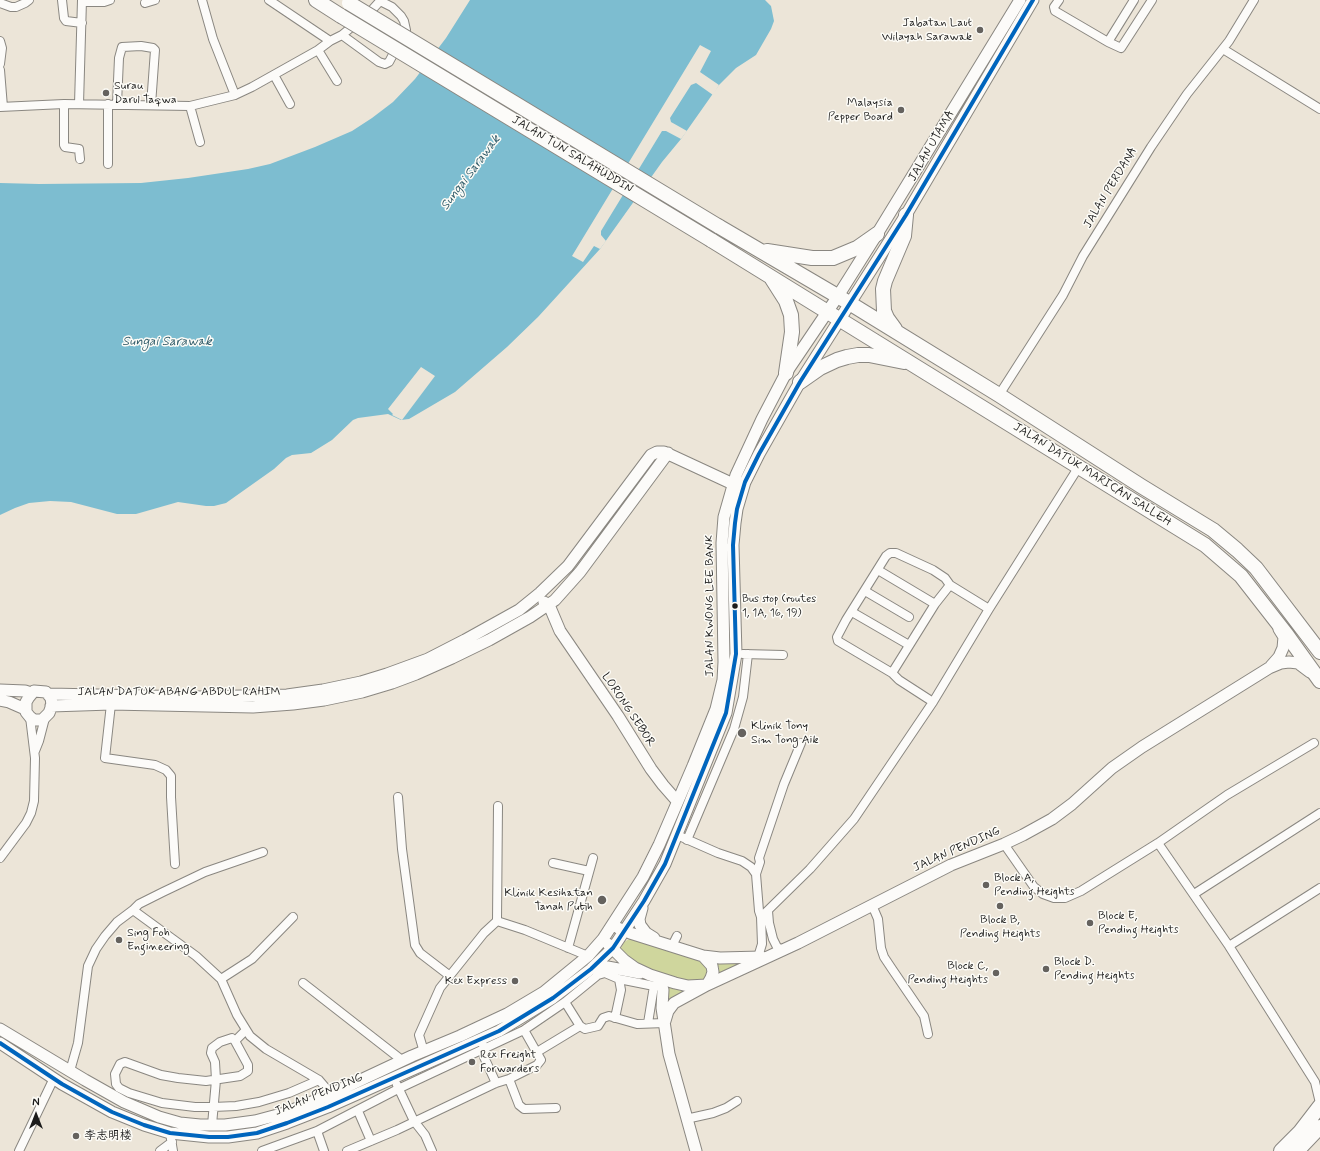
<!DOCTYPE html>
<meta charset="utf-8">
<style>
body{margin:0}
#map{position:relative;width:1320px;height:1151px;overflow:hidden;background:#ece5d8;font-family:Mynerve,sans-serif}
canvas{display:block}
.north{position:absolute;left:16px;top:1095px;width:40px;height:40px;-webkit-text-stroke:3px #fdfcf7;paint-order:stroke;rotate:0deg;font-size:11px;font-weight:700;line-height:16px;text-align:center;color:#1c1c1c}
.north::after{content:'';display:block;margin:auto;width:14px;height:18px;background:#1c1c1c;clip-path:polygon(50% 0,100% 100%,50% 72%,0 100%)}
</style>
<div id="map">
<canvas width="1320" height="1151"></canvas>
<div class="north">N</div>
</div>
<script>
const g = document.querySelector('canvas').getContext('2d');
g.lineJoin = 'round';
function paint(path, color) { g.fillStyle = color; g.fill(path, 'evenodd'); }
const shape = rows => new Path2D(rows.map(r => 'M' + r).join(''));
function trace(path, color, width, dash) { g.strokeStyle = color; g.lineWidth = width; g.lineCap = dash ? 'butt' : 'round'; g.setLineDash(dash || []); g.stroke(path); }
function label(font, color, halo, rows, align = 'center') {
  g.font = font + ' Mynerve,"LXGW WenKai TC",sans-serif'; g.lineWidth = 3; g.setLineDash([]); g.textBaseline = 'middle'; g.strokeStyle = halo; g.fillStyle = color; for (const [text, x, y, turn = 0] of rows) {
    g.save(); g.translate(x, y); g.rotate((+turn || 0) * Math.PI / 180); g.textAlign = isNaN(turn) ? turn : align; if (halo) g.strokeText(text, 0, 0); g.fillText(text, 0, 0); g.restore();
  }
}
const green = shape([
 [631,938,696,958,708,966,708,973,706,979,697,982,682,980,653,971,636,963,621,952,621,948,624,942],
 [750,961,718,974,719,968,715,962],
 [665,986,685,992,665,1007]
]);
const water = shape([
 [470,0,765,0,771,6,774,21,771,29,756,55,736,68,719,85,681,139,662,162,600,249,538,317,507,347,455,392,409,419,401,420,388,414,358,418,353,420,332,440,311,453,292,455,286,458,274,469,226,503,214,506,206,506,178,502,136,514,117,514,71,502,50,501,29,503,15,508,0,515,0,183,39,184,141,183,188,178,248,169,270,164,315,147,352,131,372,118,393,102,415,79,446,38]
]);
const pier = shape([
 [700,45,711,51,700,72,719,85,713,95,696,83,691,85,670,118,671,122,687,131,681,139,666,131,662,131,601,231,601,235,606,241,600,249,594,246,583,262,572,256],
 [421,367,435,376,402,420,392,415,393,414,388,409]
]);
const street = shape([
 [62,0,64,18,66,21,82,23],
 [202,0,213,39,235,95],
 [1059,0,1054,7,1055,11,1108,42,1134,0],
 [82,2,104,2,110,0],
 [0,3,11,7,16,7,25,3,29,0],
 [145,3,155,0],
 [0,41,2,48,0,64],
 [330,41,342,35,371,11,380,1,392,7,401,16,404,21,406,30,389,62,385,64,379,62,342,35],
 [1108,42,1121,48,1152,0],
 [1223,49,1320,109],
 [318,50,337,81],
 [0,70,3,107],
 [274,75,290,104],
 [64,104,64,145,65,147,79,149,80,159],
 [79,104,82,0],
 [108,104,108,164],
 [117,104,119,58,122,47,141,46,153,48,155,50,151,105],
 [190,106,200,142],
 [0,107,64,104,190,106,235,95,252,87,318,50,330,41,269,0],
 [999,395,1063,295,1083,256,1151,147,1187,94,1229,41,1254,0],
 [878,570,935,604],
 [865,591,909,617],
 [852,612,909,645],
 [743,654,783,655],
 [892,673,935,604,950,585,989,609],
 [933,702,899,680,892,673,838,641,837,637,846,620,886,556,890,553,896,553,933,570,945,578,950,585],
 [111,704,105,758,155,765,166,770,171,776,171,797,175,864],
 [35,751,39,741,45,718],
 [398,797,402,849,415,945,420,953,450,976],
 [677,835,718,853,742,861,751,867,756,874],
 [687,840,734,729,743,697,748,654],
 [1158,843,1229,946,1315,1082,1320,1103],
 [1004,844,1034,887,1043,894,1054,898,1065,898,1081,891,1158,843,1227,795,1314,743],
 [263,852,205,872,163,892,139,904,133,910,196,956,221,979,237,1015,250,1036,266,1049,319,1080,331,1094],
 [0,858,26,823,31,813,34,801,35,758,30,717],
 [553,863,589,871],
 [1194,894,1320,813],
 [872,905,878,919,881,948,884,957,892,969,924,1016,928,1034],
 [768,911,769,923,773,939,777,947,783,950],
 [761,917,759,911,756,874,760,862,759,858,784,784,801,743],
 [497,921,525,930,588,956],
 [672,946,677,936],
 [1229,946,1320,888],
 [568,948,593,858],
 [758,957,762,944,761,917,810,869,854,819,933,702,989,609,1078,468],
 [221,979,252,959,293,917],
 [303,983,403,1061],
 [565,1002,580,1026,585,1029,598,1026,603,1018,609,1016,637,1024,665,1023],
 [615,1018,621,990,619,979],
 [648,1023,654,986],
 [245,1031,235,1041,248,1065,248,1071,240,1076,206,1081,178,1078,161,1075,125,1062,120,1064,115,1074,116,1084,119,1088,129,1093,162,1103,195,1107,213,1107,236,1106,259,1102,289,1093,319,1080],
 [481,1040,485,1050,484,1057,496,1083],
 [424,1052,419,1035,440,988,484,933,497,921,498,806],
 [537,1052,580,1026],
 [70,1071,78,1043,88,966,96,949,105,936,117,922,133,910],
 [509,1079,537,1065,541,1060,524,1030],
 [397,1085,414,1121,425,1135,432,1151],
 [358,1111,371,1141],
 [686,1119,713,1113,726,1108,737,1101],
 [212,1125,216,1080,215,1062,211,1053,212,1048,220,1042,232,1038,235,1041],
 [317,1131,324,1151],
 [170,1133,173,1151],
 [19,1151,54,1078],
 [160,1151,172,1142],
 [262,1151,317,1131,398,1089,524,1030,565,1002,598,975,605,973,619,979,654,986,662,986],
 [347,1151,397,1130,496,1083,509,1079,519,1105,524,1109,556,1108]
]);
const secondary = shape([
 [544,602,549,605,560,631,618,716,651,769,663,785,677,801],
 [1271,666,1279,657,1283,648,1284,637,1279,629],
 [0,690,25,691,31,693],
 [34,691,46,692,51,698,52,705,49,713,42,720,34,720,30,717,26,712,26,702,29,697,34,691],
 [49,694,196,697,287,695,323,690,361,682,387,674,428,659,465,640,519,610,540,593,568,566,651,455,657,452,664,452,733,484],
 [0,700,9,702,25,709],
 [51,706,111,704,253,707,293,704,324,700,362,692,392,683,416,674,452,658,489,640,530,617,555,600,580,572,668,453],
 [642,908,639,919,640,925,646,933,654,938],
 [618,928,630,933,703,956,720,958,762,957],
 [608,944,624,960,635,968,650,975,675,983,688,986,707,985,798,943,951,865,1004,844,1023,835,1052,819,1072,804,1112,768,1142,747,1269,668,1281,663,1289,662,1298,663,1310,672],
 [591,969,602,966,640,973],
 [659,979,663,990,662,1008,669,1054,696,1151],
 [665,1021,668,1011,674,1003,707,985,711,978,713,972,712,966,703,956],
 [0,1029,85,1080,124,1102,159,1117,180,1123,200,1125,225,1125,255,1121,285,1113,331,1094,412,1056,460,1036,507,1014,544,992,588,956,603,939,643,877,659,845,693,766,716,709,723,680,724,662,722,543,724,517,736,475,762,419,786,373,838,296,877,234,1020,0],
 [0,1043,62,1084,112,1112,144,1125,170,1133,209,1137,228,1137,257,1133,287,1123,328,1107,499,1031,553,998,591,969,613,948,644,901,665,864,726,713,736,654,733,545,735,523,737,509,745,482,759,454,800,382,906,215,1033,0]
]);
const highway = shape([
 [316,0,341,16],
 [718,226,851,304,999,395,1141,486,1213,530,1237,550,1256,568,1320,652],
 [711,240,1205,545,1241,576,1287,635,1320,681],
 [767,251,812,258,833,258,857,248,877,234],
 [772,279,786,301,791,315,792,332,786,373],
 [895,329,887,318,884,311,883,289,885,281,904,236,906,215],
 [800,382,820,368,837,360,847,357,858,355,869,355,904,362],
 [1281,1151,1300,1132,1320,1106],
 [1297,1151,1320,1127]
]);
const highwayBridge = shape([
 [349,3,718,226],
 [341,16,711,240]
]);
const bus1 = shape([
 [0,1043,62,1084,112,1112,144,1125,170,1133,209,1137,228,1137,257,1133,287,1123,328,1107,499,1031,553,998,591,969,613,948,644,901,665,864,726,713,736,654,733,545,735,523,737,509,745,482,759,454,800,382,906,215,1033,0]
]);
const markers = [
 [980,30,4,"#65625e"],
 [106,93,4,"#65625e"],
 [901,110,4,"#65625e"],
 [735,606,3.5,"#1c1c1c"],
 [742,733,5,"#65625e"],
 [986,885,4,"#65625e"],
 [602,900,5,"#65625e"],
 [1000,906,4,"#65625e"],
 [1090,923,4,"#65625e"],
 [119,940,4,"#65625e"],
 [1046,969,4,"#65625e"],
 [996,973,4,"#65625e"],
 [515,981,4,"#65625e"],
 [472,1062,4,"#65625e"],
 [76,1136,4,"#65625e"]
];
const busNames = [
 ["Bus stop (routes",742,600],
 ["1, 1A, 16, 19)",742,614]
];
const poiNames = [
 ["Jabatan Laut",972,23,"right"],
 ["Wilayah Sarawak",972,37,"right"],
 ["Surau",114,86],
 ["Darul Taqwa",114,100],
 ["Malaysia",893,103,"right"],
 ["Pepper Board",893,117,"right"],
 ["Klinik Tony",751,726],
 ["Sim Tong Aik",751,740],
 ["Block A,",994,878],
 ["Pending Heights",994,892],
 ["Klinik Kesihatan",593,893,"right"],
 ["Tanah Putih",593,907,"right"],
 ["Block E,",1098,916],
 ["Pending Heights",1098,930],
 ["Block B,",1000,920,"center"],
 ["Pending Heights",1000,934,"center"],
 ["Sing Foh",127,933],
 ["Engineering",127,947],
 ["Block D.",1054,962],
 ["Pending Heights",1054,976],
 ["Block C,",988,966,"right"],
 ["Pending Heights",988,980,"right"],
 ["Kex Express",507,981,"right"],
 ["Rex Freight",480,1055],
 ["Forwarders",480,1069],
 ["李志明楼",84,1136]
];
const streetNames = [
 ["JALAN UTAMA",932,146,-60],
 ["JALAN TUN SALAHUDDIN",572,155,31],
 ["JALAN PERDANA",1111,188,-59],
 ["JALAN DATUK MARICAN SALLEH",1092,475,32],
 ["JALAN KWONG LEE BANK",710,606,-90],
 ["JALAN DATUK ABANG ABDUL RAHIM",179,692],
 ["LORONG SEBOR",628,710,56],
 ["JALAN PENDING",957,850,-24],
 ["JALAN PENDING",319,1095,-22]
];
const waterNames = [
 ["Sungai Sarawak",471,173,-53],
 ["Sungai Sarawak",167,342]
];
paint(green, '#cfd69d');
paint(water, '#7dbdd0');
paint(pier, '#ece5d8');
trace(street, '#8a8781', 10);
trace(secondary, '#8a8781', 13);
trace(highway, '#8a8781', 16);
trace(street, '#fcfbf9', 8);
trace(secondary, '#fcfbf9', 11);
trace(highway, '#fcfbf9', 14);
trace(highwayBridge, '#8a8781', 16, []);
trace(highwayBridge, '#fcfbf9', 14);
trace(bus1, '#0065bd', 4);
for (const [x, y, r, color] of markers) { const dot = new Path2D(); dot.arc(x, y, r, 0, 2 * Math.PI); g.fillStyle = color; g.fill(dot); trace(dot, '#fdfcf7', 1.5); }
label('11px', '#1c1c1c', '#fdfcf7', busNames, 'left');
label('12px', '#1c1c1c', '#fdfcf7', poiNames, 'left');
label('12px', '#1c1c1c', '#fdfcf7', streetNames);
label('italic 13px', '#325d6b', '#fdfcf7', waterNames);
</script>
